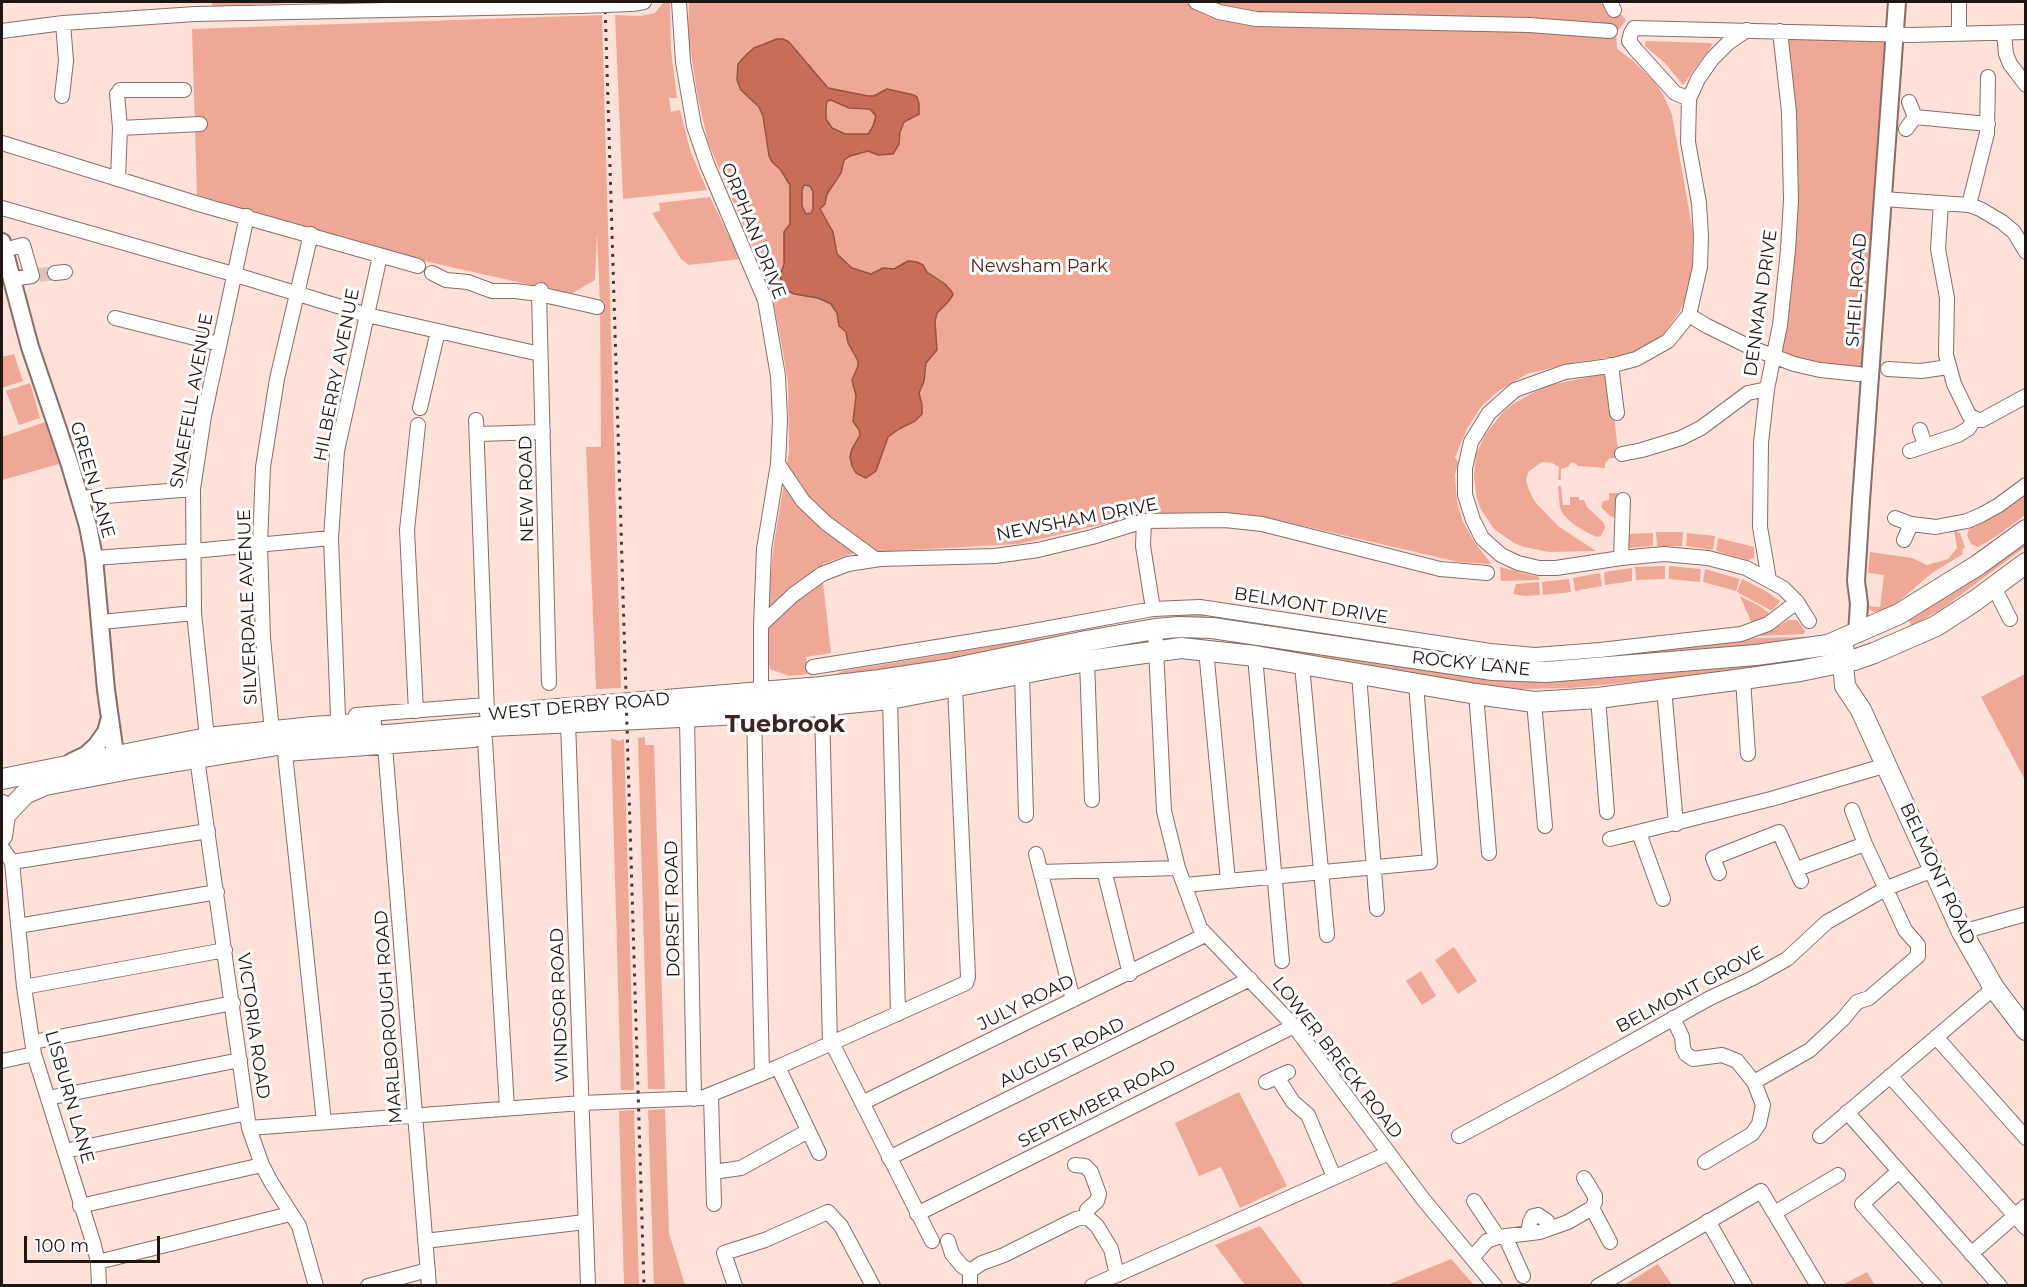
<!DOCTYPE html>
<style>
body{margin:0}
#map{position:relative;width:2027px;height:1287px;overflow:hidden;background:#fee1d9;font-family:Montserrat,sans-serif}
canvas{display:block}
.frame{position:absolute;inset:0;border:3px solid #1f1513;pointer-events:none}
.scale{position:absolute;left:24px;top:1236px;width:136px;height:27px;box-sizing:border-box;border:3px solid #1f1513;border-top:0;padding-left:8px;font-size:18px;line-height:21px;white-space:nowrap;color:#1f1513;-webkit-text-stroke:4px #fff;paint-order:stroke}
</style>
<div id="map">
<canvas width="2027" height="1287"></canvas>
<div class="frame"></div>
<div class="scale">100 m</div>
</div>
<script>
const g = document.querySelector('canvas').getContext('2d');
g.lineJoin = 'round';
function paint(path, color) { g.fillStyle = color; g.fill(path, 'evenodd'); }
const shape = rows => new Path2D(rows.map(r => 'M' + r).join(''));
function trace(path, color, width, dash) { g.strokeStyle = color; g.lineWidth = width; g.lineCap = dash ? 'butt' : 'round'; g.setLineDash(dash || []); g.stroke(path); }
function label(font, color, halo, rows, align = 'center') {
  g.font = font + ' Montserrat,sans-serif'; g.lineWidth = 6; g.setLineDash([]); g.textBaseline = 'middle'; g.strokeStyle = halo; g.fillStyle = color; for (const [text, x, y, turn = 0] of rows) {
    g.save(); g.translate(x, y); g.rotate((+turn || 0) * Math.PI / 180); g.textAlign = isNaN(turn) ? turn : align; if (halo) g.strokeText(text, 0, 0); g.fillText(text, 0, 0); g.restore();
  }
}
const green = shape([
 [212,2,308,2,212,7],
 [689,2,1602,2,1609,15,1622,15,1626,20,1616,34,1617,49,1632,60,1653,80,1664,96,1672,115,1693,232,1692,276,1688,293,1680,311,1660,339,1634,354,1571,363,1527,374,1497,392,1481,407,1467,429,1455,457,1458,462,1455,475,1457,502,1463,522,1475,543,1490,562,1490,564,1458,562,1261,516,1214,512,1142,515,1019,544,854,553,823,564,822,574,831,653,806,657,809,674,789,676,770,669,769,664,769,598,773,550,789,452,788,383,783,352,773,299,767,281,708,142,698,98,688,34],
 [663,3,670,3,671,51,677,98,669,98,671,112,680,110,690,150,707,190,623,199,615,15,640,16,655,13],
 [602,15,621,688,596,689,586,447,601,447,600,305,597,233,595,280,571,294,393,254,197,195,192,29],
 [1780,31,1895,34,1871,376,1774,356,1788,250],
 [1645,41,1709,43,1713,44,1683,85,1665,63,1645,46],
 [710,197,740,259,689,265,681,259,652,213,660,211,659,203],
 [14,354,23,381,2,388,2,357],
 [1609,373,1619,458,1610,458,1605,463,1605,468,1578,466,1575,463,1571,462,1568,467,1561,469,1561,480,1558,480,1559,467,1552,463,1542,462,1528,472,1526,480,1528,488,1535,502,1558,526,1596,551,1549,552,1524,547,1514,543,1494,529,1480,508,1477,498,1474,478,1475,464,1476,455,1485,435,1503,412,1513,404,1545,386],
 [30,383,40,418,19,425,6,391],
 [45,422,59,464,2,480,2,437],
 [1558,486,1561,486,1563,505,1570,505,1570,497,1579,497,1579,500,1584,500,1587,507,1604,523,1605,528,1601,536,1597,537,1588,533,1573,524,1563,514,1560,508],
 [2025,490,2025,515,1998,535,1978,547,1971,544,1967,535,1970,526],
 [1609,493,1618,493,1618,519,1610,516,1601,507,1603,501,1609,500],
 [1954,530,1960,533,1965,547,1962,550,1963,554,1932,573,1898,602,1885,610,1874,612,1868,609,1867,606,1880,607,1884,575,1868,573,1870,552,1912,558,1927,565,1948,559,1957,548],
 [1656,532,1683,532,1682,546,1657,546],
 [1653,533,1653,546,1627,548,1627,534],
 [1687,533,1715,536,1713,550,1686,546],
 [2025,535,2025,547,1943,608,1912,626,1906,616],
 [1718,538,1754,547,1754,558,1748,560,1716,551],
 [1665,566,1665,579,1636,580,1635,567],
 [1669,566,1701,569,1700,582,1669,579],
 [1500,567,1539,577,1539,580,1501,581],
 [1632,568,1632,581,1605,585,1604,572],
 [1705,569,1740,579,1736,591,1703,582],
 [1600,573,1602,586,1575,591,1573,578],
 [1569,579,1571,592,1543,595,1542,582],
 [1742,579,1764,590,1780,601,1772,611,1737,592],
 [1539,582,1540,595,1525,596,1513,594,1516,584],
 [1740,596,1761,607,1773,616,1753,626],
 [1187,614,1202,614,1212,623,904,672,790,680,831,676,843,671],
 [1788,620,1797,620,1805,631,1804,634,1759,636,1779,623,1781,625],
 [1291,625,1519,661,1749,638,1805,637,1806,640,1779,645,1544,667,1316,638,1290,630],
 [1233,636,1436,667,1792,657,1794,667,1570,688,1522,689,1476,685,1233,645],
 [2025,674,2025,780,1981,697],
 [645,737,645,745,654,745,665,1089,648,1089,638,738],
 [611,738,619,741,624,739,634,1090,621,1090],
 [1454,947,1477,981,1458,994,1435,960],
 [1421,971,1436,996,1422,1005,1406,981],
 [1239,1092,1287,1186,1240,1208,1221,1167,1199,1176,1175,1123],
 [665,1109,669,1233,685,1285,654,1285,648,1110],
 [634,1110,639,1285,624,1285,619,1111],
 [1260,1226,1304,1285,1245,1285,1215,1245],
 [1451,1259,1474,1285,1387,1285],
 [1658,1264,1672,1285,1624,1285],
 [1867,1272,1875,1285,1844,1285,1844,1284]
]);
const water = shape([
 [777,39,783,39,789,42,828,88,868,96,874,96,887,89,914,95,917,97,919,104,919,114,904,122,900,132,899,144,893,154,878,155,868,151,850,156,844,160,841,173,827,194,825,204,820,209,833,232,837,254,852,268,871,274,883,268,894,269,908,261,917,262,923,265,927,272,945,284,952,292,953,295,948,302,937,313,935,321,937,350,926,363,924,381,919,393,922,405,922,414,915,421,899,429,888,437,876,471,866,478,856,473,852,466,850,457,852,449,860,435,859,430,853,421,856,396,852,380,858,366,858,361,848,343,846,332,839,326,837,313,831,304,818,298,794,294,784,289,780,276,784,264,784,232,790,224,790,185,780,169,772,162,769,156,763,116,759,107,741,90,737,80,738,64,747,54,754,48,777,39],
 [831,100,849,108,870,109,876,116,873,126,868,134,845,134,832,128,826,119,826,107,827,101,831,100],
 [804,185,810,186,813,192,813,209,811,213,806,214,802,206,802,190,804,185]
]);
const minorTunnel = shape([
 [39,275,55,273]
]);
const minor = shape([
 [679,2,683,62,694,126,707,164,765,300,778,376,780,420,778,464,764,549,761,625,761,691],
 [1196,2,1219,12,1256,19,1529,25,1610,31],
 [1610,2,1614,10],
 [1959,2,1959,33],
 [632,4,644,2],
 [1747,30,1728,43,1712,59,1698,79,1689,99,1688,142,1699,203,1701,236,1700,267,1689,315,1668,341,1636,359,1610,366,1565,372,1515,390,1489,413,1471,442,1465,468,1465,495,1473,520,1482,538,1501,555,1518,563,1539,568,1556,568,1621,558,1664,554,1708,558,1746,568,1783,588,1797,602,1809,621],
 [2,31,63,23,195,14,581,6],
 [2004,33,2006,54,2010,64,2026,85],
 [120,90,184,90],
 [117,94,120,128,118,179],
 [62,96,66,61,63,23],
 [1689,99,1675,93,1636,50,1629,41,1631,33,1634,28,1911,35,2026,32],
 [1915,117,1988,124],
 [120,128,200,124],
 [1906,129,1915,117,1909,102],
 [2,143,202,205,418,266],
 [1883,199,1969,205,1980,209,2002,222,2014,232,2026,252],
 [1941,203,1938,249,1947,298,1946,355,1954,384,1969,415,1978,420,1982,420,2026,396],
 [1969,205,1987,133,1988,77],
 [2,208,233,274,367,315,540,354],
 [4,250,23,245,32,276,12,279],
 [55,273,65,272],
 [432,273,446,280,468,282,492,291,515,291,539,294,541,290],
 [1689,315,1707,326,1752,348,1794,364,1820,370,1859,374],
 [115,318,219,344],
 [1611,365,1617,413],
 [1888,369,1921,371,1948,367],
 [420,408,438,331],
 [476,420,487,714],
 [1920,430,1925,445],
 [478,434,543,432],
 [1910,451,1958,435,1969,428,1974,418],
 [1622,454,1642,450,1681,438,1701,428,1748,393,1767,389],
 [778,464,803,501,826,523,875,559],
 [81,498,193,489],
 [1895,518,1911,524,1904,540],
 [1144,521,1143,546,1153,609],
 [1911,524,1936,527,1967,521,1981,515,1999,505,2026,485],
 [94,558,193,551,331,538],
 [1621,558,1623,500],
 [1769,580,1760,527,1761,443,1767,389,1780,325,1788,250,1791,200,1789,112,1780,31],
 [1994,587,2010,619],
 [101,622,194,613],
 [761,625,793,595,822,574,848,564,880,559,995,556,1038,550,1092,537,1144,521,1225,520,1262,524,1440,569,1487,573],
 [1155,629,1164,811,1178,868,1200,928,1294,1026,1423,1199,1495,1286],
 [1206,650,1228,881],
 [1255,656,1282,961],
 [1087,661,1092,800],
 [1302,665,1327,935],
 [813,667,1017,634,1153,609,1200,607,1490,651,1535,655,1600,650,1741,634,1768,624,1797,602],
 [1022,674,1026,815],
 [1359,674,1377,909],
 [1743,679,1748,754],
 [549,683,539,294,597,307],
 [1664,688,1676,824],
 [1476,694,1489,853],
 [1598,698,1607,812],
 [890,699,898,1014],
 [1534,702,1545,826],
 [822,706,830,1044],
 [416,711,407,530,418,425],
 [754,713,762,1074],
 [356,715,487,705],
 [338,717,331,538,337,451,380,256],
 [687,718,694,1099],
 [568,722,588,1286],
 [272,732,263,638,260,545,263,467,277,379,311,234],
 [482,736,485,740,507,1108],
 [207,738,194,613,193,489,204,416,247,216],
 [284,744,324,1122],
 [385,746,429,1286],
 [285,754,474,740,482,736,488,730],
 [197,758,249,1128,262,1165,271,1182,299,1226,316,1286],
 [1639,833,1663,899],
 [1610,839,1771,799,1887,765],
 [2,848,12,862,24,987,34,1054,93,1242,98,1262,99,1286],
 [1036,854,1073,1000],
 [12,862,208,831],
 [1797,869,1865,844],
 [1104,870,1130,974],
 [1041,872,1178,868],
 [1719,873,1713,858,1779,832,1801,881],
 [1185,885,1430,862,1416,684],
 [18,926,217,892],
 [1962,932,2026,914],
 [24,987,225,950],
 [1673,1018,1682,1037,1683,1048,1686,1054,1693,1059,1722,1055,1737,1061,1754,1082,1763,1105,1759,1124,1752,1134,1705,1162],
 [1936,1037,2026,1138],
 [33,1042,233,1003],
 [832,1043,932,1241],
 [2,1061,34,1054],
 [778,1067,819,1153],
 [1890,1076,2026,1228],
 [1277,1077,1293,1102,1308,1115,1334,1177],
 [1266,1082,1288,1072],
 [1754,1082,1810,1050,1843,1019,1857,1002,1869,998,1918,956,1918,945,1905,930,1865,844,1852,810],
 [711,1095,714,1204],
 [48,1098,240,1060],
 [862,1103,1205,935],
 [1847,1112,2000,1286],
 [249,1128,582,1103,702,1098,778,1067,966,983,968,977,955,687],
 [1459,1136,1558,1083,1710,998,1751,979,1787,959,1827,922,1887,888,1933,870],
 [1820,1136,1994,988],
 [65,1151,247,1113],
 [889,1158,1250,979],
 [1075,1165,1085,1166,1091,1172,1099,1194,1097,1201,1087,1210,1087,1217],
 [1899,1171,1862,1204,1935,1286],
 [713,1172,741,1168,808,1131],
 [1474,1201,1498,1237],
 [80,1206,262,1165],
 [1592,1208,1610,1242],
 [1776,1212,1838,1175],
 [917,1214,1294,1026],
 [1708,1221,1745,1286],
 [1528,1233,1530,1222,1533,1216,1538,1215,1547,1221,1549,1228],
 [1505,1236,1523,1276],
 [425,1241,585,1222],
 [948,1241,952,1254,962,1266,970,1271],
 [1971,1254,2026,1206],
 [1472,1258,1487,1241,1498,1237,1540,1232,1568,1222,1592,1208,1595,1202,1595,1196,1584,1178],
 [98,1262,290,1214],
 [368,1286,428,1270],
 [735,1286,724,1253,765,1240,828,1212,841,1226,873,1286],
 [970,1286,970,1271,982,1263,1004,1255,1076,1219,1087,1217,1097,1226,1111,1249,1117,1275],
 [1092,1286,1389,1153],
 [1598,1286,1761,1191,1818,1286]
]);
const major = shape([
 [2,242,30,347,70,465,88,526,94,558,106,690,117,768],
 [1857,633,1859,604,1856,581,1861,501,1897,2],
 [71,762,86,755,96,746,106,732,109,721]
]);
const highway = shape([
 [1844,650,1843,662,1845,686,1861,710,1962,932,1994,988,2026,1030],
 [535,711,821,687,880,680,946,670,1086,641,1155,629,1179,627,1212,628,1493,670,1546,672,1756,655,1828,645,1899,614,1978,565,2026,530],
 [2,779,207,738,313,727,371,723],
 [2,805,5,815,2,836],
 [5,815,25,794,45,785,135,768,284,744,491,726,722,715,890,699,1087,661,1181,648,1255,656,1476,694,1534,702,1598,698,1743,679,1800,671,1854,660,1874,653,1936,626,1976,600,2026,563]
]);
const rail = shape([
 [605,2,644,1286]
]);
const minorBridge = shape([
 [581,6,632,4]
]);
const streetNames = [
 ["ORPHAN DRIVE",753,231,68],
 ["SHEIL ROAD",1857,290,-86],
 ["DENMAN DRIVE",1761,303,-82],
 ["HILBERRY AVENUE",337,375,-79],
 ["SNAEFELL AVENUE",192,401,-80],
 ["GREEN LANE",92,480,74],
 ["NEW ROAD",527,489,-91],
 ["NEWSHAM DRIVE",1077,520,-11],
 ["BELMONT DRIVE",1311,606,9],
 ["SILVERDALE AVENUE",248,607,-92],
 ["ROCKY LANE",1471,664,6],
 ["WEST DERBY ROAD",579,707,-5],
 ["BELMONT ROAD",1937,874,65],
 ["DORSET ROAD",673,909,-91],
 ["BELMONT GROVE",1690,990,-28],
 ["JULY ROAD",1026,1003,-26],
 ["WINDSOR ROAD",560,1005,-92],
 ["MARLBOROUGH ROAD",389,1017,-94],
 ["VICTORIA ROAD",253,1026,82],
 ["AUGUST ROAD",1062,1053,-26],
 ["LOWER BRECK ROAD",1337,1058,52],
 ["LISBURN LANE",69,1097,74],
 ["SEPTEMBER ROAD",1097,1104,-27]
];
const parkNames = [
 ["Newsham Park",1039,267]
];
const districtNames = [
 ["Tuebrook",785,725]
];
paint(green, '#f0a896');
paint(water, '#c86d58');
trace(water, '#955343', 1.5);
trace(minorTunnel, '#ddc2bb', 14, [14, 7]);
trace(minor, '#876d67', 16);
trace(major, '#876d67', 20);
trace(highway, '#876d67', 22);
trace(minor, '#fff', 14);
trace(major, '#fff', 16);
trace(highway, '#fff', 20);
trace(rail, '#443734', 3, [3, 6]);
trace(minorBridge, '#876d67', 16, []);
trace(minorBridge, '#fff', 14);
label('18px', '#1f1513', '#fff', streetNames);
label('18px', '#541a0c', '#fff', parkNames);
label('bold 24px', '#3b2520', '#fff', districtNames);
</script>
